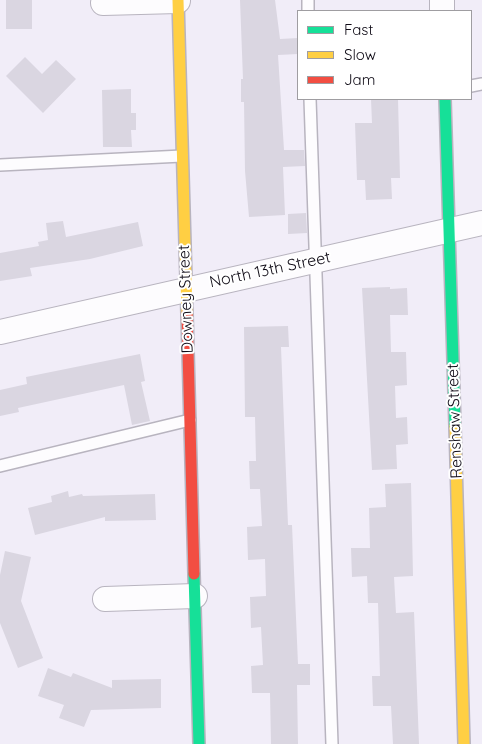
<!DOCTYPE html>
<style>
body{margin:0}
#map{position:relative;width:482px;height:744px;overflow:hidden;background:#f1edf8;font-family:Quicksand,sans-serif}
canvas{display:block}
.legend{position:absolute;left:297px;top:10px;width:175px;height:90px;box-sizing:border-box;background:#fff;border:1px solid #9f9da1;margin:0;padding:6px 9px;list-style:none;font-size:15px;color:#0e0a15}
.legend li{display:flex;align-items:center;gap:10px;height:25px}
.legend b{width:25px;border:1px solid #9f9da1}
</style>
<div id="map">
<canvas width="482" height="744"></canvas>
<ul class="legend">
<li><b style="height:6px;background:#16e098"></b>Fast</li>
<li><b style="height:6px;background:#ffcf43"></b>Slow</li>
<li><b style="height:6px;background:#f24e42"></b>Jam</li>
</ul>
</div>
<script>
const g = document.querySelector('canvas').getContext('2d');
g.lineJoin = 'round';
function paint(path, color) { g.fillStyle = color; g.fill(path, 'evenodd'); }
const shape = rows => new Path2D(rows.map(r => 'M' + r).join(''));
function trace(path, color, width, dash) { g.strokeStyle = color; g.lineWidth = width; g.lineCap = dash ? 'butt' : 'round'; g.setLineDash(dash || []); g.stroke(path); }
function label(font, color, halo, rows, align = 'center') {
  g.font = font + ' Quicksand,sans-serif'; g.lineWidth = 4; g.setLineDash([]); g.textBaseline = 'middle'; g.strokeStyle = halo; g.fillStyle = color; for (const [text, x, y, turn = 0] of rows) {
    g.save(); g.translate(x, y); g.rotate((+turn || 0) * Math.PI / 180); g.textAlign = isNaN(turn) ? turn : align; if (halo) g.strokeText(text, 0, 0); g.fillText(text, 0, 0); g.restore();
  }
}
const building = shape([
 [6,0,32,0,32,29,6,29],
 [240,0,275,0,280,39,298,38,298,54,278,55,284,150,304,150,305,166,283,167,285,215,249,217,245,171,244,102,241,102,241,79,243,79],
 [25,57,42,74,56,60,76,79,43,113,6,76],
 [131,89,131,113,136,113,136,130,131,130,132,147,103,147,102,90],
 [371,99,398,99,400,178,391,178,392,199,366,200,365,180,357,180,355,123,372,123],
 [306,213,307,233,288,234,288,214],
 [63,221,66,237,138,222,143,246,90,259,30,268,32,276,0,281,0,253,39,246,38,242,48,240,46,223],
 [390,287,390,289,407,288,408,315,390,315,391,352,406,352,407,385,395,386,396,418,407,417,408,444,396,445,397,469,372,470,362,288],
 [288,326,289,347,281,347,288,525,292,525,298,664,310,664,310,685,297,685,298,744,271,744,270,693,252,693,251,666,263,665,261,627,251,628,250,597,266,596,265,559,248,560,247,527,262,526,260,489,250,489,249,461,256,461,255,417,245,417,244,327],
 [140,354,145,381,141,382,150,421,132,425,124,385,18,408,19,412,0,416,0,390,27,384,26,377],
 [411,483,413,576,394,577,396,613,414,612,419,744,393,744,391,706,373,706,372,676,380,676,378,603,368,603,367,576,352,577,351,548,370,548,369,508,386,507,385,484],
 [68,491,69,497,82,494,83,496,155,494,156,520,105,521,105,517,35,535,28,508,52,502,51,496],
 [5,551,31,557,21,601,43,658,18,668,0,623,0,575],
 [48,668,71,677,73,673,112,688,112,680,161,679,161,708,91,710,84,727,59,718,64,705,38,696]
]);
const lane = shape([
 [308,0,308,11],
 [471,86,482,84],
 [310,99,332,744],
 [0,165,182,156],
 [0,466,190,420]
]);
const street = shape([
 [442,0,442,11],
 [103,3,178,1],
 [0,332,482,223],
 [105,599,195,596]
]);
const fast = shape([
 [445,99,455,426],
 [194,574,199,744]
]);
const slow = shape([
 [178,0,187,314],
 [455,426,464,744]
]);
const jam = shape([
 [187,314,194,574]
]);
const streetNames = [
 ["North 13th Street",270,270,-12],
 ["Downey Street",186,299,-92],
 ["Renshaw Street",455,421,-92]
];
paint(building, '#dad6e1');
trace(lane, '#b8b4bf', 14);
trace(street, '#b8b4bf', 26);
trace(fast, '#b8b4bf', 14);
trace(slow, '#b8b4bf', 14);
trace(jam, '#b8b4bf', 14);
trace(lane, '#fdfcfe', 11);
trace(street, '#fdfcfe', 24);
trace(fast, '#16e098', 11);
trace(slow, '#ffcf43', 11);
trace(jam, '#f24e42', 11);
label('16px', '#0e0a15', '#fff', streetNames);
</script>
